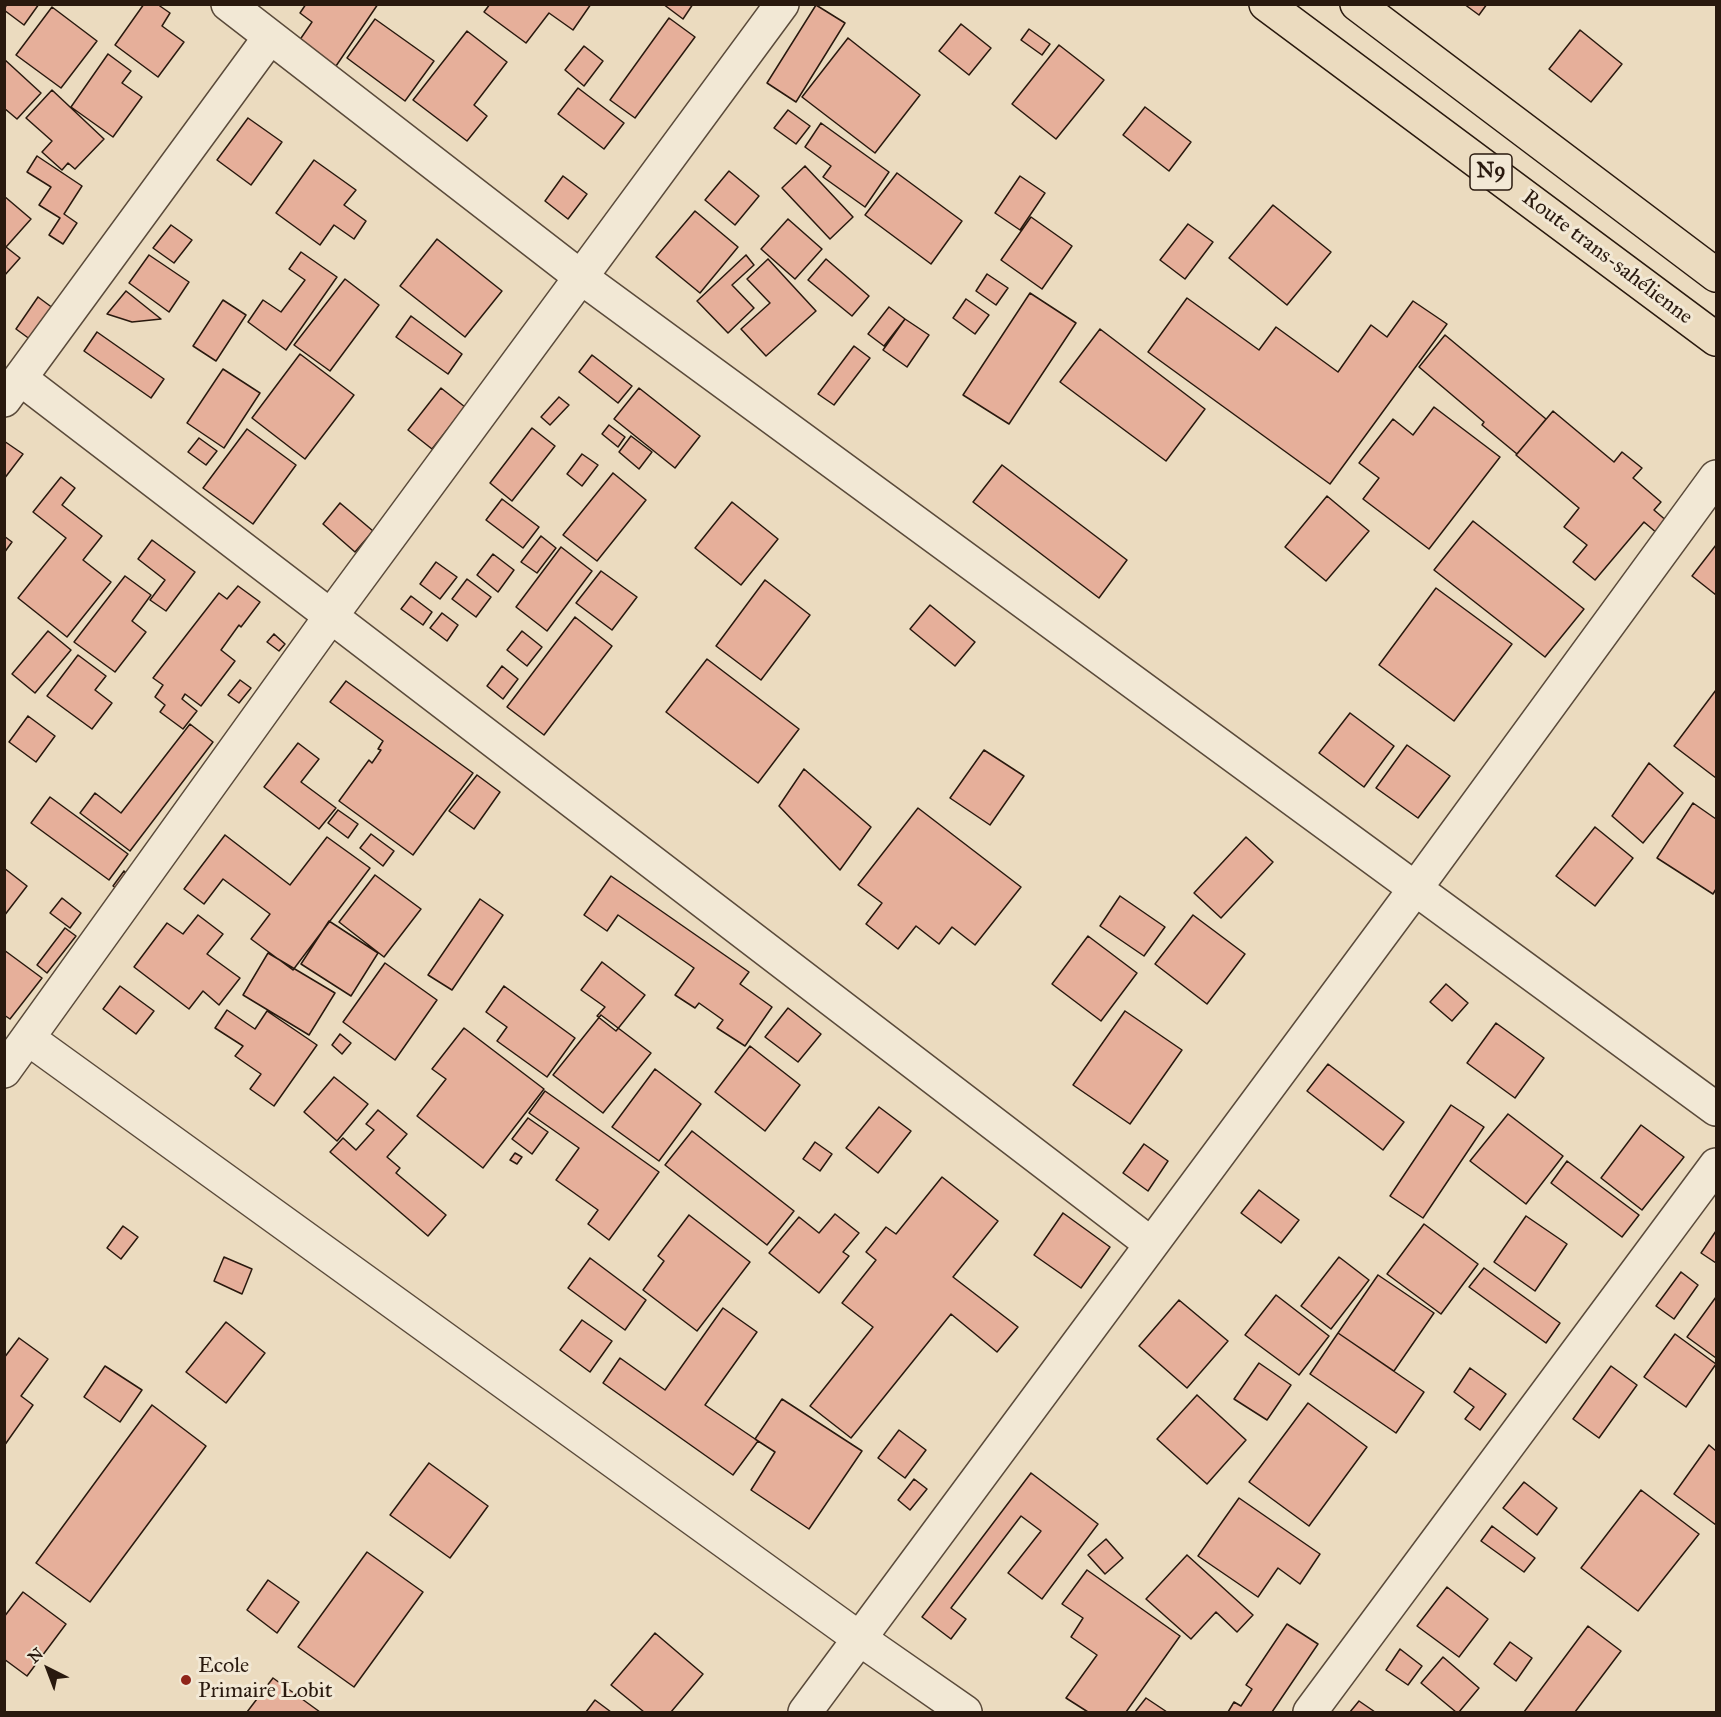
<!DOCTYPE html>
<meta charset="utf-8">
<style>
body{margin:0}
#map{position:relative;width:1721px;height:1717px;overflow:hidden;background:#ebdbbf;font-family:"IM FELL Great Primer",serif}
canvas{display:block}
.frame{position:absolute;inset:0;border:6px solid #29190e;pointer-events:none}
.north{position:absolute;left:18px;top:1639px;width:60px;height:60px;-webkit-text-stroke:4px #f2e8d5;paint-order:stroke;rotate:318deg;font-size:16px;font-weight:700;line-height:24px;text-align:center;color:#29190e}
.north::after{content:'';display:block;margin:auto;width:21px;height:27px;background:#29190e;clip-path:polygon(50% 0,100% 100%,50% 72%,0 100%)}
</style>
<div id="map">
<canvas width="1721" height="1717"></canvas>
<div class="frame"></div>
<div class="north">N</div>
</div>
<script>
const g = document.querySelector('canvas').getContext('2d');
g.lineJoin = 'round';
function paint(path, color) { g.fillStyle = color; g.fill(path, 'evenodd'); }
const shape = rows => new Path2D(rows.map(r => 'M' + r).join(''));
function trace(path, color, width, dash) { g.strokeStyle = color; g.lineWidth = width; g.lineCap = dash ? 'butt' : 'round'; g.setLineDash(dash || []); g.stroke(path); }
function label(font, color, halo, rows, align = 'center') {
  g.font = font + ' "IM FELL Great Primer",serif'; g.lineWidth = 6; g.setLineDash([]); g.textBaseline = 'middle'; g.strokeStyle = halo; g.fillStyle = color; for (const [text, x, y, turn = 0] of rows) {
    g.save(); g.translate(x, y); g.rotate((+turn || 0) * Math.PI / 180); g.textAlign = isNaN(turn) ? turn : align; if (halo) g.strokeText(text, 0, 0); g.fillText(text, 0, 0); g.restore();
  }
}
const building = shape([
 [7,4,39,4,24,25,4,10,7,4],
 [144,4,157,4,170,13,162,26,184,42,158,77,115,45,144,4],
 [306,4,378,4,334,69,297,44,312,22,300,13,306,4],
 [490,4,591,4,573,30,549,13,526,43,484,12,490,4],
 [663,4,693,4,683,19,663,4],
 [1464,4,1487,4,1479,15,1464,4],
 [816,5,845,23,796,102,767,83,816,5],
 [52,7,97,41,61,88,16,55,52,7],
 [669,18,695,37,635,118,610,100,669,18],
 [375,19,434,61,405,101,347,58,375,19],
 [961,24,991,48,969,75,939,51,961,24],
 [1029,29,1050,44,1042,55,1021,40,1029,29],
 [1580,30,1622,64,1591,102,1549,69,1580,30],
 [467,31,507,62,474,105,487,116,467,141,413,100,467,31],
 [848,38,920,95,875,153,802,97,848,38],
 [1059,45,1104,80,1056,139,1012,104,1059,45],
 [584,46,603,61,584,86,565,70,584,46],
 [108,54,131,71,122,83,142,97,113,137,71,107,108,54],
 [4,59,41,93,17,119,4,108,4,59],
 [578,88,624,123,604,149,558,114,578,88],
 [52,90,104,139,75,169,68,163,62,170,42,152,52,141,26,118,52,90],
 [1145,107,1191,142,1169,171,1123,135,1145,107],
 [788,110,810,126,796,144,774,128,788,110],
 [248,118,282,142,251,185,217,160,248,118],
 [821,123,889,172,865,207,823,177,831,166,805,147,821,123],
 [37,156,82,186,64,214,77,223,63,244,49,235,60,218,39,205,51,187,27,172,37,156],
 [314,160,356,190,344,205,366,221,354,239,334,225,320,245,276,213,314,160],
 [805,166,853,217,830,239,782,188,805,166],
 [729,171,759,196,735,225,705,200,729,171],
 [897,173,962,221,931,264,865,215,897,173],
 [563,176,587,194,568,219,545,201,563,176],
 [1020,176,1045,193,1020,230,995,213,1020,176],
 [4,196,31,219,6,247,20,258,4,276,4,196],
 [1273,205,1331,252,1287,305,1229,258,1273,205],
 [695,211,738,247,700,293,656,257,695,211],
 [1031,217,1072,246,1042,289,1001,260,1031,217],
 [788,219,822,249,795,279,761,249,788,219],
 [1188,224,1213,242,1185,279,1160,260,1188,224],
 [171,225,192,240,174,263,153,248,171,225],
 [437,239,502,291,465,337,400,286,437,239],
 [301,252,337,277,286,350,248,322,263,300,281,312,305,280,289,269,301,252],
 [149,255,189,282,169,312,129,283,149,255],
 [746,255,754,265,732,285,754,308,728,333,697,301,746,255],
 [768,259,816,311,766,356,741,329,770,303,747,279,768,259],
 [826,259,869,296,852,316,808,280,826,259],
 [987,274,1008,288,996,305,976,291,987,274],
 [345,279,379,305,330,371,294,345,345,279],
 [126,291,161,319,132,322,107,314,126,291],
 [1030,293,1076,323,1009,424,963,395,1030,293],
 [38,297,65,317,42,348,16,329,38,297],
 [1187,298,1259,350,1276,327,1338,372,1371,325,1387,337,1413,301,1447,324,1330,484,1148,352,1187,298],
 [966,299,989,315,975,334,953,318,966,299],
 [223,300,246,315,216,361,193,346,223,300],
 [889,307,905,319,884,346,868,334,889,307],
 [411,316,462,354,448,374,396,337,411,316],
 [905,319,929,335,907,367,883,350,905,319],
 [1100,329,1205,409,1166,461,1060,382,1100,329],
 [97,332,164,379,151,398,84,351,97,332],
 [1445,335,1546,419,1517,454,1482,425,1484,422,1419,367,1445,335],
 [854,346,870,358,834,405,818,394,854,346],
 [300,354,354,395,305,459,252,418,300,354],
 [592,355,632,386,618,403,579,372,592,355],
 [223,369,260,393,224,448,187,423,223,369],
 [441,388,465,407,432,449,408,430,441,388],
 [639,388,700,436,675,468,614,419,639,388],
 [559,397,569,405,550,425,541,417,559,397],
 [1434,407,1500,457,1429,549,1363,499,1379,478,1359,463,1393,419,1413,435,1434,407],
 [1553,411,1614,462,1622,452,1642,468,1633,478,1661,502,1654,510,1668,522,1658,534,1644,522,1595,580,1573,562,1587,545,1564,527,1579,508,1516,455,1553,411],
 [609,425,625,437,618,447,602,434,609,425],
 [532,428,555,446,512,501,490,483,532,428],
 [247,429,296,465,253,524,203,488,247,429],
 [631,436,652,452,639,469,619,452,631,436],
 [199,438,217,451,206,465,188,452,199,438],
 [4,441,23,454,4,479,4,441],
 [582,454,598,465,582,486,567,474,582,454],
 [1002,465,1127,560,1099,598,973,502,1002,465],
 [613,473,646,500,597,561,563,535,613,473],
 [61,477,75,488,62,505,102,536,83,560,111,582,67,637,18,598,66,538,33,512,61,477],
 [1327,496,1369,531,1326,581,1285,547,1327,496],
 [502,499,539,527,523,548,486,520,502,499],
 [732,502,778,539,741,585,695,548,732,502],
 [340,503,373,531,355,552,323,524,340,503],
 [1473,521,1584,609,1545,657,1434,570,1473,521],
 [4,536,12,542,4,553,4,536],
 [541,536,556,548,537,573,521,562,541,536],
 [152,540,195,572,166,611,150,600,165,580,138,559,152,540],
 [1716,545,1716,595,1692,576,1716,545],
 [561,547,592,571,547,631,516,607,561,547],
 [493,554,514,570,498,592,477,575,493,554],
 [436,562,457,577,440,599,420,584,436,562],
 [601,571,637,597,612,630,576,603,601,571],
 [125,576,151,595,132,621,146,632,115,672,74,642,125,576],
 [467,579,491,597,476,617,452,599,467,579],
 [765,580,810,615,761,680,716,646,765,580],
 [238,586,260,602,241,627,239,625,221,650,235,661,201,706,185,694,182,699,197,711,183,729,160,712,165,705,155,697,163,685,153,678,219,593,227,599,238,586],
 [1436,588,1512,644,1454,721,1379,665,1436,588],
 [411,596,432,612,423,625,401,609,411,596],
 [930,605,975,642,955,666,910,629,930,605],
 [442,613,458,625,447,641,430,628,442,613],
 [575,617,612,646,544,735,507,707,575,617],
 [48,631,71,650,35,693,12,674,48,631],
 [522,631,542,647,527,666,507,650,522,631],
 [274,634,285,644,279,651,267,642,274,634],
 [78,655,106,676,95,690,112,703,92,729,47,696,78,655],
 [707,659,799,729,758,783,666,712,707,659],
 [502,666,518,679,503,699,487,686,502,666],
 [240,680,251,688,239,703,228,695,240,680],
 [346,681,473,773,413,855,339,801,369,760,372,763,381,750,378,749,383,741,330,702,346,681],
 [1716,690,1716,778,1674,746,1716,690],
 [1350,713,1394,746,1364,787,1319,753,1350,713],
 [28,716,55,736,36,762,9,742,28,716],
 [190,724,213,742,130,851,80,813,95,793,121,813,190,724],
 [298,743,319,759,301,782,336,808,319,829,264,787,298,743],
 [1407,745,1450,776,1418,818,1376,788,1407,745],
 [984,750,1024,776,990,825,950,798,984,750],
 [1649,763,1683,793,1643,843,1612,816,1649,763],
 [804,769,871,827,840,870,779,806,804,769],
 [477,775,500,792,474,829,449,811,477,775],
 [50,797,128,854,109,880,31,823,50,797],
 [1693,803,1716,819,1716,889,1713,894,1657,858,1693,803],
 [918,808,1021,887,975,945,952,927,939,944,916,926,898,949,866,924,882,903,858,885,918,808],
 [338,810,358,824,348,838,328,823,338,810],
 [1595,827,1633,858,1595,906,1556,876,1595,827],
 [371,834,394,851,383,866,360,848,371,834],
 [225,835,290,885,327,837,370,868,293,970,251,939,270,914,223,879,204,904,184,889,225,835],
 [1246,837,1273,862,1221,918,1194,893,1246,837],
 [4,868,27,886,4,916,4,868],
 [124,871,132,877,122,892,113,886,124,871],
 [375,875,421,909,384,957,339,922,375,875],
 [611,876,749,972,740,984,772,1007,745,1046,717,1028,723,1020,699,1003,695,1008,675,995,694,968,618,915,607,931,584,915,611,876],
 [1120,896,1165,927,1144,956,1100,926,1120,896],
 [62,898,81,913,70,928,50,913,62,898],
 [480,899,503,915,452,990,428,975,480,899],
 [198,915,223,934,207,954,240,978,219,1005,203,991,189,1009,134,967,167,923,183,934,198,915],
 [1193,915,1245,954,1207,1004,1155,964,1193,915],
 [329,921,378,953,351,996,301,964,329,921],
 [65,928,76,936,47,973,37,965,65,928],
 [1088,936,1137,973,1101,1021,1052,984,1088,936],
 [4,950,42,978,10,1019,4,1015,4,950],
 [268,953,335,993,309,1035,243,995,268,953],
 [602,962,645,995,616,1031,597,1016,605,1007,581,990,602,962],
 [385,963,437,1000,395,1060,343,1022,385,963],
 [1446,984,1468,1003,1452,1021,1430,1002,1446,984],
 [120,986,154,1011,136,1034,103,1009,120,986],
 [504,986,575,1038,547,1077,497,1041,507,1027,486,1012,504,986],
 [788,1008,821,1034,798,1062,765,1037,788,1008],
 [227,1010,255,1029,267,1011,317,1045,274,1106,250,1089,261,1074,235,1056,243,1046,215,1028,227,1010],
 [1125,1011,1182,1050,1130,1124,1073,1085,1125,1011],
 [601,1015,651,1053,603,1113,553,1075,601,1015],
 [1496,1023,1544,1058,1515,1098,1467,1063,1496,1023],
 [464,1028,544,1089,483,1168,417,1116,446,1079,432,1069,464,1028],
 [340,1034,351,1043,342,1054,332,1045,340,1034],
 [750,1046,800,1085,765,1131,715,1092,750,1046],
 [1328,1064,1404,1122,1383,1150,1307,1091,1328,1064],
 [655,1069,701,1104,659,1161,612,1127,655,1069],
 [334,1077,368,1104,337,1141,304,1112,334,1077],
 [545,1091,659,1172,609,1240,588,1224,598,1210,556,1180,579,1148,529,1113,545,1091],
 [1451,1105,1484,1127,1423,1218,1390,1196,1451,1105],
 [879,1107,911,1131,878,1173,846,1148,879,1107],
 [378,1110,407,1134,387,1157,400,1168,396,1173,446,1215,428,1236,330,1152,343,1138,356,1150,374,1130,366,1124,378,1110],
 [1508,1114,1563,1156,1526,1204,1470,1161,1508,1114],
 [528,1118,548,1132,532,1154,512,1139,528,1118],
 [1641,1125,1684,1157,1642,1210,1601,1178,1641,1125],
 [692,1131,794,1211,767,1245,665,1165,692,1131],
 [815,1142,832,1154,820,1171,803,1159,815,1142],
 [1144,1144,1168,1161,1148,1191,1123,1173,1144,1144],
 [515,1153,522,1157,517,1164,510,1160,515,1153],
 [1567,1161,1639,1215,1622,1237,1551,1183,1567,1161],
 [942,1177,998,1221,953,1277,1018,1327,997,1352,951,1314,851,1438,810,1406,873,1327,842,1303,876,1260,866,1252,886,1227,896,1234,942,1177],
 [1259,1190,1299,1220,1281,1243,1241,1213,1259,1190],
 [1063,1213,1110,1247,1081,1288,1034,1255,1063,1213],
 [835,1214,859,1233,843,1252,849,1256,819,1293,769,1253,799,1217,819,1233,835,1214],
 [689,1215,750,1262,697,1331,643,1290,664,1261,658,1256,689,1215],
 [1526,1216,1567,1244,1535,1291,1494,1262,1526,1216],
 [1424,1224,1478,1264,1441,1314,1387,1274,1424,1224],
 [123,1226,138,1237,121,1259,107,1248,123,1226],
 [1716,1231,1716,1263,1701,1253,1716,1231],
 [224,1257,252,1269,242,1294,214,1281,224,1257],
 [1339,1257,1369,1280,1331,1329,1301,1306,1339,1257],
 [590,1258,646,1300,625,1330,568,1288,590,1258],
 [1484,1268,1560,1323,1546,1343,1469,1287,1484,1268],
 [1681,1272,1698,1285,1674,1319,1656,1306,1681,1272],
 [1378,1275,1434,1313,1394,1371,1338,1333,1378,1275],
 [1276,1295,1329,1336,1299,1375,1245,1335,1276,1295],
 [1716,1297,1716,1358,1687,1337,1716,1297],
 [1179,1300,1228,1341,1187,1388,1139,1346,1179,1300],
 [723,1308,757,1332,705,1405,758,1441,733,1475,603,1383,620,1358,665,1390,723,1308],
 [582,1320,612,1341,590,1372,560,1350,582,1320],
 [226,1322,265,1353,226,1403,186,1372,226,1322],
 [1338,1333,1424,1392,1396,1433,1310,1374,1338,1333],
 [1675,1334,1716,1364,1686,1407,1644,1377,1675,1334],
 [19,1338,48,1359,21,1396,33,1405,4,1446,4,1358,19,1338],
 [1259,1363,1291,1385,1267,1420,1234,1399,1259,1363],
 [105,1366,142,1390,120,1422,84,1397,105,1366],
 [1611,1366,1637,1385,1599,1438,1573,1419,1611,1366],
 [1470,1368,1506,1394,1480,1430,1465,1419,1474,1407,1454,1392,1470,1368],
 [1197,1395,1246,1440,1207,1484,1157,1439,1197,1395],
 [782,1399,862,1451,809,1529,751,1490,775,1452,755,1439,782,1399],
 [1308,1403,1367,1447,1309,1526,1249,1482,1308,1403],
 [152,1405,206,1446,90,1602,36,1563,152,1405],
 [899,1430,926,1450,905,1478,878,1458,899,1430],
 [1709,1445,1716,1451,1716,1525,1674,1494,1709,1445],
 [429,1463,488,1506,450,1558,390,1515,429,1463],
 [1031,1473,1098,1524,1042,1599,1008,1573,1041,1531,1021,1516,951,1608,966,1619,951,1639,922,1617,1031,1473],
 [914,1479,927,1489,910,1510,898,1500,914,1479],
 [1524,1482,1557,1508,1537,1535,1503,1508,1524,1482],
 [1641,1490,1699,1534,1638,1611,1581,1568,1641,1490],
 [1239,1498,1320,1554,1300,1584,1278,1568,1258,1597,1198,1556,1239,1498],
 [1492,1526,1535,1558,1524,1572,1481,1541,1492,1526],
 [1106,1539,1123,1558,1105,1574,1088,1555,1106,1539],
 [367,1552,423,1592,354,1687,298,1647,367,1552],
 [1187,1555,1253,1615,1237,1632,1216,1612,1191,1639,1146,1599,1187,1555],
 [1087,1570,1180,1636,1126,1712,1088,1712,1066,1698,1097,1655,1071,1637,1083,1618,1062,1604,1087,1570],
 [268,1580,299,1602,277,1633,247,1610,268,1580],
 [1447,1587,1488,1619,1459,1657,1417,1626,1447,1587],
 [23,1592,66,1624,27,1676,4,1659,4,1617,23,1592],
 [1287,1624,1318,1644,1272,1712,1228,1712,1234,1702,1241,1706,1252,1689,1246,1685,1287,1624],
 [1588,1626,1621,1651,1575,1712,1524,1712,1588,1626],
 [655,1633,703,1674,671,1712,644,1712,611,1685,655,1633],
 [1510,1642,1532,1658,1516,1681,1494,1664,1510,1642],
 [1400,1649,1422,1666,1408,1685,1386,1670,1400,1649],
 [1443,1657,1479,1688,1459,1712,1456,1712,1421,1683,1443,1657],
 [273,1678,320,1712,247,1712,273,1678],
 [1146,1698,1167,1712,1135,1712,1146,1698],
 [595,1700,611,1712,586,1712,595,1700],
 [1359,1701,1375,1712,1350,1712,1359,1701]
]);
const street = shape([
 [228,4,582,278,1716,1109],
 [21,379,1151,1244],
 [4,400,270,37],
 [29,1039,860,1639,965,1712],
 [4,1071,331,616,782,4],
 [805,1712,1415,889,1716,477],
 [1310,1712,1716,1165]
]);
const highway = shape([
 [1266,4,1716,339],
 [1357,4,1716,275]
]);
const markers = [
 [186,1680,6,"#8f2418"]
];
const shields = [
 [1491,172,42]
];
const shieldNames = [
 ["N9",1491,172]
];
const streetNames = [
 ["Route trans-sahélienne",1607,258,37]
];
const poiNames = [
 ["Ecole",198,1667],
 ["Primaire Lobit",198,1692]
];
paint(building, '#e6af9a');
trace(building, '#29190e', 1.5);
trace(street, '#5a4a3a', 36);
trace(highway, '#29190e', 36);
trace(street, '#f2e8d5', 33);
trace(highway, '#ebdbbf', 33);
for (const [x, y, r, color] of markers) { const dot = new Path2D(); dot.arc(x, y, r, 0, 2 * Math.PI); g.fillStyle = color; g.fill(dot); trace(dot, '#f2e8d5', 2); }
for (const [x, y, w] of shields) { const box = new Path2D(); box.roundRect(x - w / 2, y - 18, w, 36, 4.5); g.fillStyle = '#f2e8d5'; g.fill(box); trace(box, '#29190e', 1.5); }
label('bold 21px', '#29190e', null, shieldNames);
label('22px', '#29190e', '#f2e8d5', streetNames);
label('22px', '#29190e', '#f2e8d5', poiNames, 'left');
</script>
